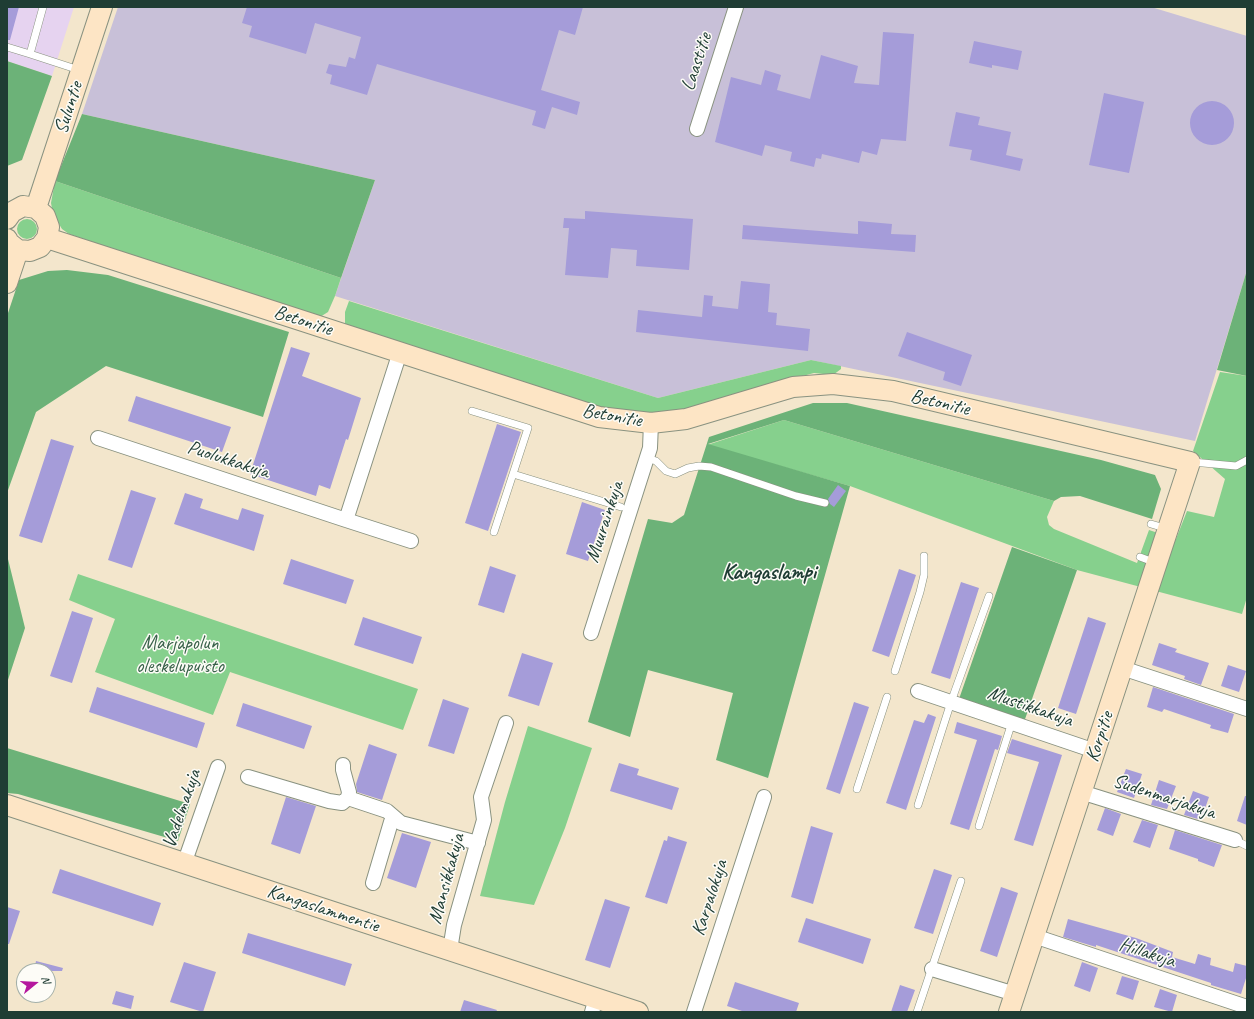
<!DOCTYPE html>
<style>
body{margin:0}
#map{position:relative;width:1254px;height:1019px;overflow:hidden;background:#f3e6cc;font-family:Caveat,sans-serif}
canvas{display:block}
.frame{position:absolute;inset:0;border:8px solid #1f3d34;pointer-events:none}
.north{position:absolute;left:16px;top:963px;width:40px;height:40px;box-sizing:border-box;background:#fdfcf7;border:1px solid #a4b0a9;border-radius:50%;rotate:72deg;font-size:11px;font-weight:700;line-height:16px;text-align:center;color:#1f3d34}
.north::after{content:'';display:block;margin:auto;width:14px;height:18px;background:#b5179e;clip-path:polygon(50% 0,100% 100%,50% 72%,0 100%)}
</style>
<div id="map">
<canvas width="1254" height="1019"></canvas>
<div class="frame"></div>
<div class="north">N</div>
</div>
<script>
const g = document.querySelector('canvas').getContext('2d');
g.lineJoin = 'round';
function paint(path, color) { g.fillStyle = color; g.fill(path, 'evenodd'); }
const shape = rows => new Path2D(rows.map(r => 'M' + r).join(''));
function trace(path, color, width, dash) { g.strokeStyle = color; g.lineWidth = width; g.lineCap = dash ? 'butt' : 'round'; g.setLineDash(dash || []); g.stroke(path); }
function label(font, color, halo, rows, align = 'center') {
  g.font = font + ' Caveat,sans-serif'; g.lineWidth = 3; g.setLineDash([]); g.textBaseline = 'middle'; g.strokeStyle = halo; g.fillStyle = color; for (const [text, x, y, turn = 0] of rows) {
    g.save(); g.translate(x, y); g.rotate((+turn || 0) * Math.PI / 180); g.textAlign = isNaN(turn) ? turn : align; if (halo) g.strokeText(text, 0, 0); g.fillText(text, 0, 0); g.restore();
  }
}
const built = shape([
 [7,7,74,7,52,76,7,61]
]);
const industrial = shape([
 [118,7,1151,7,1247,36,1247,270,1195,441,811,360,658,398,335,296,375,180,82,114]
]);
const green = shape([
 [55,181,341,278,335,296,328,312,320,317,313,316,69,234,62,229,53,214,51,203],
 '17 229a10 10 0 1 1 20 0a10 10 0 1 1-20 0Z',
 [349,301,658,398,811,360,841,366,841,369,833,375,814,373,765,386,707,405,659,413,609,410,345,325,345,312],
 [1220,372,1247,376,1247,597,1242,614,1077,570,850,486,707,445,784,420,1054,501,1047,517,1049,525,1054,529,1137,563,1149,530,1176,539,1187,511,1214,517,1225,479,1193,451],
 [78,574,418,689,403,730,230,672,213,715,95,672,115,619,69,600],
 [528,726,592,748,565,828,534,905,480,896,505,802]
]);
const forest = shape([
 [7,61,52,76,22,160,7,166],
 [82,114,375,180,341,278,55,181],
 [67,270,108,275,289,332,263,417,106,366,36,412,7,493,7,316,19,280,48,271],
 [1247,270,1247,376,1217,370],
 [813,403,847,403,1101,460,1155,475,1161,489,1152,519,1080,496,1061,497,1054,501,784,420,708,444,850,486,768,778,716,760,733,693,648,670,630,737,588,722,648,519,672,523,684,515,709,437],
 [1012,547,1077,570,1024,722,959,699],
 [7,555,25,628,7,683],
 [7,748,190,804,178,841,18,794,7,793]
]);
const building = shape([
 [7,7,19,7,10,40,7,40],
 [247,7,583,7,575,35,559,30,541,90,580,102,577,115,552,107,545,129,532,125,536,111,377,64,367,95,330,84,332,75,326,73,329,64,346,67,349,57,355,59,361,37,315,23,306,54,249,37,252,26,242,23],
 [883,32,914,34,906,141,881,139,877,155,862,151,859,163,822,154,821,159,816,158,814,167,790,161,792,152,765,145,762,156,715,142,731,77,761,85,765,70,781,75,777,90,810,99,821,55,858,66,854,83,879,85],
 [974,41,1022,51,1018,70,992,65,992,68,969,63],
 [1104,93,1144,102,1129,173,1089,165],
 '1190 123a22 22 0 1 1 44 0a22 22 0 1 1-44 0Z',
 [956,112,980,117,978,125,1011,132,1006,155,1023,159,1020,171,970,160,972,150,949,146],
 [585,211,693,219,689,270,636,266,637,250,611,248,608,278,565,275,569,228,563,228,564,218,585,219],
 [858,221,892,224,891,234,916,235,915,252,742,239,743,225,858,234],
 [741,281,770,284,768,312,777,313,776,325,810,329,808,351,636,332,638,310,702,317,704,295,713,296,712,306,738,309],
 [907,332,972,355,961,386,943,380,945,372,898,356],
 [291,347,310,353,302,376,361,398,348,440,346,439,330,489,319,485,316,496,250,474],
 [136,396,231,427,222,452,128,421],
 [497,424,521,432,488,531,465,523],
 [51,439,74,446,42,543,19,536],
 [838,485,846,491,834,507,830,504,828,499],
 [131,490,156,498,132,568,108,560],
 [185,493,203,499,200,508,238,520,242,508,264,515,254,551,174,524],
 [582,502,605,510,588,561,566,554],
 [291,559,354,580,346,604,283,584],
 [490,566,516,575,504,613,478,605],
 [899,569,916,575,889,657,872,651],
 [961,582,979,588,950,679,931,673],
 [72,611,93,618,72,683,50,676],
 [363,617,422,637,413,664,354,645],
 [1088,617,1106,623,1076,714,1058,708],
 [1159,643,1177,649,1175,652,1209,663,1201,685,1184,679,1185,676,1152,665],
 [522,653,553,663,539,706,508,696],
 [1228,665,1246,671,1239,692,1221,686],
 [97,687,205,723,197,748,89,712],
 [1153,687,1234,714,1228,733,1210,728,1211,725,1164,709,1162,712,1147,707],
 [443,699,469,708,454,754,428,746],
 [854,702,869,707,840,794,826,789],
 [243,703,312,726,304,749,236,726],
 [928,714,936,717,906,810,886,803,914,720,924,723],
 [957,722,1002,736,998,750,995,749,969,830,950,824,977,740,954,733],
 [1012,739,1062,755,1033,846,1014,840,1039,762,1007,753],
 [369,744,397,754,382,800,357,792,356,784],
 [619,763,639,769,637,775,679,788,672,810,610,791],
 [1126,769,1142,774,1134,798,1117,792],
 [1159,780,1176,786,1167,809,1151,805],
 [1193,791,1209,797,1201,820,1184,815],
 [1245,796,1247,796,1247,825,1237,821],
 [286,797,316,806,300,854,271,844],
 [1105,808,1121,814,1113,836,1097,830],
 [1142,820,1158,825,1150,848,1133,842],
 [811,826,833,833,813,904,791,897],
 [1175,830,1222,845,1214,867,1198,861,1198,859,1169,849],
 [402,833,431,842,416,888,387,878],
 [668,836,687,842,667,904,645,897,664,840,667,841],
 [60,869,161,903,153,926,52,893],
 [934,869,952,875,933,934,914,928],
 [1001,887,1018,893,997,957,980,951],
 [605,899,630,907,610,968,585,960],
 [7,907,20,911,9,944,7,944],
 [806,918,871,939,863,964,798,942],
 [1068,919,1136,938,1173,952,1172,957,1195,964,1198,954,1211,958,1210,965,1233,972,1235,963,1247,966,1247,975,1241,994,1211,985,1211,983,1096,945,1096,947,1063,937],
 [248,933,352,964,345,986,242,953],
 [36,961,63,968,62,971,34,971],
 [184,962,216,972,203,1012,170,1002],
 [1082,962,1098,968,1090,992,1074,986],
 [1122,976,1139,981,1133,1000,1116,994],
 [735,982,799,1003,796,1012,745,1012,727,1006],
 [900,985,915,990,907,1012,891,1012],
 [1160,989,1177,995,1172,1012,1154,1007],
 [116,991,134,996,131,1009,112,1004],
 [464,1000,497,1010,496,1012,460,1012]
]);
const lane = shape([
 [43,7,30,54,79,70],
 [7,47,30,54],
 [472,411,528,428,494,532],
 [647,458,656,461,666,471,675,474,688,468,699,466,711,467,796,496,825,503],
 [1192,462,1236,466,1247,460],
 [513,474,621,507],
 [1151,524,1168,529],
 [1140,557,1156,563],
 [895,671,920,592,924,575,924,556],
 [857,789,887,697],
 [918,805,951,702,989,596],
 [979,826,1012,722],
 [1235,840,1247,846],
 [917,1012,961,881]
]);
const street = shape([
 [697,129,736,7],
 [98,438,346,520,400,352],
 [346,520,411,541],
 [591,633,650,448,651,423],
 [1122,668,1247,709],
 [918,691,1095,751],
 [248,777,329,801,342,803,348,798,349,792,343,770,343,765],
 [1081,792,1235,840],
 [348,798,387,811,401,823,478,843],
 [184,864,218,767],
 [373,883,391,822,394,817],
 [1034,936,1247,1007],
 [450,950,454,925,484,820,481,797,506,723],
 [932,969,1015,994],
 [592,1012,596,998],
 [694,1012,764,797]
]);
const secondary = shape([
 [36,208,102,7],
 [7,219,12,212,23,206,36,208,45,216,49,227,47,238,40,247,30,251,18,250,9,243,7,239],
 [47,238,599,417,651,423,686,419,793,387,833,384,893,391,1190,462,1009,1012],
 [7,283,18,250],
 [7,805,638,1012]
]);
const streetNames = [
 ["Laastitie",697,62,-72],
 ["Suluntie",69,108,-72],
 ["Betonitie",303,321,18],
 ["Betonitie",940,403,13],
 ["Betonitie",612,416,10],
 ["Puolukkakuja",228,460,18],
 ["Muurainkuja",605,522,-72],
 ["Mustikkakuja",1030,707,19],
 ["Korpitie",1100,737,-72],
 ["Sudenmarjakuja",1164,797,18],
 ["Vadelmakuja",182,809,-71],
 ["Mansikkakuja",447,879,-75],
 ["Karpalokuja",710,898,-72],
 ["Kangaslammentie",323,909,18],
 ["Hillakuja",1147,953,18]
];
const parkNames = [
 ["Marjapolun",180,644],
 ["oleskelupuisto",180,667]
];
const quarterNames = [
 ["Kangaslampi",769,573]
];
paint(built, '#e6d3f0');
paint(industrial, '#c8c0d8');
paint(green, '#86d08d');
paint(forest, '#6cb278');
paint(building, '#a59cd9');
trace(lane, '#899280', 8);
trace(street, '#899280', 16);
trace(secondary, '#899280', 22);
trace(lane, '#fff', 7);
trace(street, '#fff', 14);
trace(secondary, '#fde5c5', 20);
label('20px', '#1f3d34', '#fdfcf7', streetNames);
label('20px', '#39624a', '#fdfcf7', parkNames);
label('bold 22px', '#1f3d34', '#fdfcf7', quarterNames);
</script>
